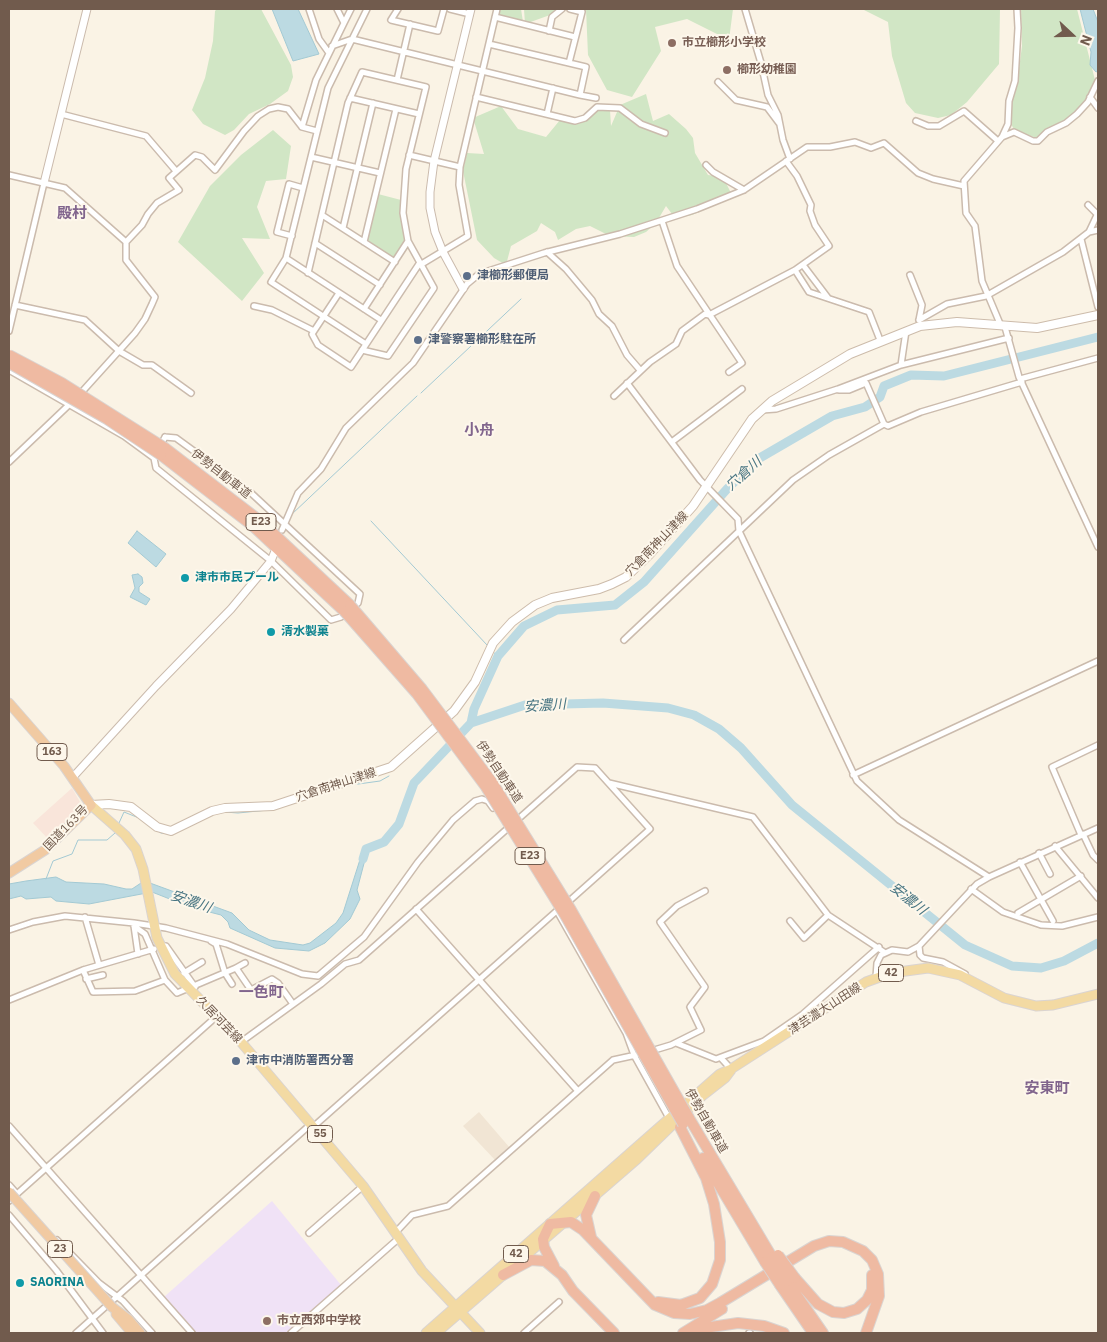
<!DOCTYPE html>
<meta charset="utf-8">
<style>
body{margin:0}
#map{position:relative;width:1107px;height:1342px;overflow:hidden;background:#faf3e5;font-family:"IBM Plex Sans",sans-serif}
canvas{display:block}
.frame{position:absolute;inset:0;border:10px solid #715b4d;pointer-events:none}
.north{position:absolute;left:1047px;top:10px;width:50px;height:50px;-webkit-text-stroke:4px #fdf7eb;paint-order:stroke;rotate:111deg;font-size:14px;font-weight:700;line-height:20px;text-align:center;color:#715b4d}
.north::after{content:'';display:block;margin:auto;width:18px;height:22px;background:#715b4d;clip-path:polygon(50% 0,100% 100%,50% 72%,0 100%)}
</style>
<div id="map">
<canvas width="1107" height="1342"></canvas>
<div class="frame"></div>
<div class="north">N</div>
</div>
<script>
const g = document.querySelector('canvas').getContext('2d');
g.lineJoin = 'round';
function paint(path, color) { g.fillStyle = color; g.fill(path, 'evenodd'); }
const shape = rows => new Path2D(rows.map(r => 'M' + r).join(''));
function trace(path, color, width, dash) { g.strokeStyle = color; g.lineWidth = width; g.lineCap = dash ? 'butt' : 'round'; g.setLineDash(dash || []); g.stroke(path); }
function label(font, color, halo, rows, align = 'center') {
  g.font = font + ' "IBM Plex Sans","Noto Sans JP",sans-serif'; g.lineWidth = 4; g.setLineDash([]); g.textBaseline = 'middle'; g.strokeStyle = halo; g.fillStyle = color; for (const [text, x, y, turn = 0] of rows) {
    g.save(); g.translate(x, y); g.rotate((+turn || 0) * Math.PI / 180); g.textAlign = isNaN(turn) ? turn : align; if (halo) g.strokeText(text, 0, 0); g.fillText(text, 0, 0); g.restore();
  }
}
const residential = shape([
 [479,1112,510,1148,495,1160,463,1126]
]);
const commercial = shape([
 [72,788,80,802,79,809,49,840,33,823]
]);
const education = shape([
 [272,1201,341,1285,286,1333,196,1333,164,1297]
]);
const green = shape([
 [217,9,261,9,291,65,293,77,288,91,270,104,249,114,234,130,225,135,203,124,192,110,205,78,213,41,215,11],
 [500,9,521,9,523,22,499,16],
 [524,9,558,9,550,15,525,24],
 [586,9,733,9,729,40,687,19,655,27,661,51,632,97,607,90,588,55],
 [862,9,1000,9,999,64,967,102,951,115,938,118,915,113,906,103,892,56,888,22],
 [1021,9,1077,9,1095,80,1086,100,1065,122,1047,131,1037,138,1015,131,1011,124,1011,104,1017,84,1022,46],
 [646,94,653,121,669,114,686,129,693,138,695,153,708,175,715,176,726,183,731,193,720,203,692,215,683,217,672,214,666,206,656,223,646,232,634,237,610,236,590,226,576,229,558,240,555,232,541,223,537,231,511,246,506,265,494,258,477,240,463,171,467,153,484,154,473,118,501,106,518,129,546,137,560,120,576,124,581,123,600,109,610,110,611,126,620,105],
 [273,130,291,146,286,179,266,181,257,207,270,239,242,238,264,273,242,301,178,242,210,186,241,155],
 [378,194,401,200,402,221,406,240,394,258,367,240]
]);
const water = shape([
 [272,9,298,9,319,54,293,61,272,9],
 [1080,9,1093,9,1098,22,1098,71,1096,72,1090,65,1091,52,1080,9],
 [137,531,166,554,156,567,128,543,137,531],
 [138,574,142,577,143,583,139,587,139,592,150,599,146,605,130,597,135,588,132,575,138,574],
 [364,847,367,852,357,890,360,899,350,919,325,943,309,951,275,948,230,928,228,922,221,915,190,907,152,892,89,904,56,901,51,897,26,899,21,896,9,899,9,884,26,881,56,877,66,882,104,884,126,889,132,889,141,883,150,883,232,913,249,930,270,940,303,945,310,943,336,923,343,913,364,847]
]);
const stream = shape([
 [421,393,521,299],
 [291,515,417,396],
 [371,521,487,645],
 [493,652,498,656],
 [344,786,380,781,389,776],
 [225,812,238,813,268,810],
 [119,823,124,812,139,818],
 [148,825,161,833,169,834],
 [173,834,196,823],
 [46,879,53,861,72,854,78,840,107,840,115,833]
]);
const river = shape([
 [471,723,474,709,498,656,524,626,557,610,615,605,644,582,727,489,758,459,832,416,865,407,880,397,884,386,911,375,944,376,1098,337],
 [363,859,366,849,384,842,399,824,414,783,471,723,525,705,603,703,668,708,694,715,719,729,741,748,792,805,965,945,1012,966,1041,968,1064,961,1098,943]
]);
const minor = shape([
 [309,9,319,39,329,53],
 [398,9,391,20,438,31,444,9],
 [450,9,470,14],
 [745,9,761,63,768,95,778,115,783,140,790,159],
 [495,17,575,37],
 [344,23,351,9],
 [549,31,552,17,562,9],
 [332,46,352,39,580,95,586,67,489,44],
 [569,63,582,12,570,9],
 [397,80,410,24],
 [718,82,736,100,767,107,779,123],
 [580,95,596,98],
 [476,97,575,121,585,118,597,107,620,108,641,124,665,133],
 [1090,97,1098,108],
 [350,98,419,114],
 [61,114,146,136,176,171],
 [547,114,553,88],
 [916,121,928,126,939,126,964,111,998,141],
 [302,127,316,80,344,23,337,9],
 [1002,137,1014,132,1033,141,1038,141,1047,132,1066,123,1077,114,1088,102,1098,81],
 [409,155,460,167],
 [311,157,380,173],
 [706,165,713,172,744,190],
 [9,175,65,188,126,242],
 [1088,205,1097,214],
 [322,215,395,262],
 [662,221,677,266,742,363,729,372],
 [343,228,373,103],
 [1089,232,1098,213],
 [292,236,277,232,289,184,303,188],
 [1081,239,1098,307],
 [364,242,396,109],
 [315,243,380,285],
 [547,252,566,269,592,300,599,314,612,326,627,355,640,370],
 [286,258,381,320],
 [420,265,468,236,459,185,460,167,497,9],
 [803,265,828,298],
 [795,270,809,292,869,312,880,340],
 [308,273,348,103,362,72,426,87,406,169,403,213,408,241,434,288,388,356,362,350],
 [910,275,922,305,919,320],
 [339,293,312,334,318,345,351,367,419,264],
 [15,305,85,320,119,351,143,365,152,365,191,393],
 [254,306,272,310,314,331],
 [364,309,408,241],
 [919,320,947,304,986,296,1063,252,1089,232,1098,230],
 [1001,326,982,281,975,226,966,213,964,181,1002,137,1008,124,1009,101,1015,81,1018,28,1017,9],
 [1005,327,1019,377,1098,547],
 [9,331,44,183],
 [366,344,271,282,286,258,328,88,367,9],
 [901,365,906,331],
 [9,370,124,436,154,458],
 [1020,379,1098,358],
 [627,383,700,480,738,519,739,531,857,781,899,820,989,877],
 [839,390,849,390,866,383,884,424,888,426,921,412,1022,382],
 [80,394,135,333,145,319,152,304,155,297,126,260,126,242,142,225,148,214,157,203,179,190,169,178,195,155,202,157,215,170,244,131,258,116,269,109,278,107,288,109,302,127,317,131],
 [614,396,650,362,676,344,682,331,705,314,709,315,795,270,829,246,815,225,810,211,811,205,797,176,786,161],
 [762,410,776,409,838,389,901,365,1009,338],
 [165,437,176,438,250,492,360,594,358,603,341,617,331,620,271,561,156,468,154,458,165,437],
 [673,441,742,389],
 [9,462,74,400],
 [282,530,298,493,321,469,346,428,413,363,467,284,479,274,544,253,620,234,697,209,744,190,807,147,830,147,855,142,871,148,884,143,918,173,933,179,964,186],
 [624,640,793,480,829,455,884,424],
 [853,775,1098,661],
 [609,783,753,817,828,915,884,952],
 [1083,834,1093,855,1098,860],
 [1081,835,1052,767,1098,745],
 [1055,846,1098,898],
 [1039,853,1050,874],
 [1020,862,1053,921],
 [971,889,1003,912,1041,925,1062,926,1098,917],
 [416,909,578,1091],
 [557,911,626,1033,634,1055,669,1118],
 [1018,913,1081,876],
 [85,917,99,965],
 [790,921,804,938,828,915],
 [134,926,145,934,165,980,177,993,236,968,251,990,272,979,278,983,293,1004],
 [134,926,138,954],
 [9,930,33,922,65,916,134,923,166,928,227,944,302,974,318,976,364,937,418,862,453,820,475,801,482,799,488,801,493,808],
 [211,941,216,944,225,973,232,984],
 [163,946,166,946,195,987],
 [919,946,920,955,923,958,943,962,965,974],
 [236,968,245,963],
 [83,970,93,992,135,991,165,980],
 [184,973,202,962],
 [876,977,877,963,881,955,892,950,908,952,919,946,977,884,989,877,1098,828],
 [86,979,103,975],
 [9,1000,83,970,154,949],
 [241,1042,321,984,345,964,359,960,577,767,595,768,650,829,567,903],
 [676,1043,716,1059,764,1041,803,1014,879,947],
 [651,1051,671,1045,701,1030,690,1007,705,987,660,922,677,906,705,891],
 [721,1058,731,1069],
 [9,1126,192,1333],
 [313,1127,560,908],
 [9,1185,17,1194],
 [9,1201,217,1016],
 [9,1215,56,1270,103,1333],
 [309,1233,363,1186],
 [395,1233,412,1215,448,1206,613,1060,636,1055],
 [57,1240,99,1283,123,1301,152,1333],
 [76,1333,311,1124],
 [291,1333,398,1239],
 [524,1333,559,1302],
 [749,1333,750,1333]
]);
const tertiary = shape([
 [44,183,87,9],
 [463,289,443,252,435,232,430,208,430,192,434,161,471,9],
 [73,777,156,686,231,609,271,561,275,551]
]);
const secondary = shape([
 [91,805,109,804,131,807,157,827,171,831,212,811,225,808,273,806,391,767,454,711,475,682,493,643,512,622,535,605,552,598,599,589,612,584,626,577,649,555,693,506,752,419,772,401,850,354,920,326,957,322,1037,328,1098,315]
]);
const primary = shape([
 [91,805,125,835,136,849,143,869,157,938,175,974,241,1042,363,1186,422,1271,480,1333],
 [426,1333,720,1074,731,1069,866,982,891,973,928,968,960,975,1004,998,1036,1006,1053,1005,1098,994],
 [436,1333,637,1159,702,1096,725,1078,731,1070]
]);
const trunk = shape([
 [9,703,64,766,91,805,45,850,9,873],
 [112,1307,128,1319,140,1333],
 [116,1314,132,1333]
]);
const motorway = shape([
 [165,448,259,520,350,605],
 [161,455,253,526,344,611],
 [689,1118,772,1257],
 [703,1158,765,1262],
 [591,1237,586,1215,595,1196],
 [554,1266,544,1247,543,1239,550,1224,571,1222,583,1230,655,1305,674,1313,690,1314,707,1310,720,1303,814,1246,829,1241,843,1242,863,1251,872,1260,878,1274,879,1296,866,1333],
 [503,1275,531,1260,545,1261,562,1275,573,1291,614,1333],
 [795,1278,818,1304,833,1312,844,1313,857,1309,867,1300,872,1290,872,1275],
 [787,1281,823,1333],
 [780,1285,813,1333],
 [658,1302,681,1305,700,1298,712,1284,720,1260,720,1242,714,1204,706,1178,680,1127],
 [683,1333,722,1309],
 [694,1333,711,1327,738,1323,764,1326,784,1333]
]);
const trunkBridge = shape([
 [9,1192,112,1307]
]);
const motorwayBridge = shape([
 [9,355,62,383,165,448],
 [9,363,107,419,161,455],
 [350,605,422,689,492,782,571,910,689,1118],
 [344,611,417,694,486,787,565,915,683,1124],
 [778,1255,795,1278],
 [772,1257,787,1281],
 [765,1262,780,1285]
]);
const markers = [
 [672,43,5,"#8d6e63"],
 [727,70,5,"#8d6e63"],
 [467,276,5,"#5c6f8a"],
 [418,340,5,"#5c6f8a"],
 [185,578,5,"#0f9aa8"],
 [271,632,5,"#0f9aa8"],
 [236,1061,5,"#5c6f8a"],
 [20,1283,5,"#0f9aa8"],
 [267,1321,5,"#8d6e63"]
];
const shields = [
 [261,522,30],
 [52,752,30],
 [530,856,30],
 [891,973,25],
 [320,1134,25],
 [60,1249,25],
 [516,1254,25]
];
const shieldNames = [
 ["E23",261,522],
 ["163",52,752],
 ["E23",530,856],
 ["42",891,973],
 ["55",320,1134],
 ["23",60,1249],
 ["42",516,1254]
];
const educationNames = [
 ["市立櫛形小学校",682,43],
 ["櫛形幼稚園",737,70],
 ["市立西郊中学校",277,1321]
];
const serviceNames = [
 ["津櫛形郵便局",477,276],
 ["津警察署櫛形駐在所",428,340],
 ["津市中消防署西分署",246,1061]
];
const streetNames = [
 ["伊勢自動車道",221,474,38],
 ["穴倉南神山津線",657,544,-46],
 ["伊勢自動車道",499,772,56],
 ["穴倉南神山津線",336,785,-18],
 ["国道163号",66,828,-46],
 ["津芸濃大山田線",825,1009,-33],
 ["久居河芸線",219,1020,46],
 ["伊勢自動車道",706,1121,60]
];
const cultureNames = [
 ["津市市民プール",195,578],
 ["清水製菓",281,632],
 ["SAORINA",30,1283]
];
const waterNames = [
 ["穴倉川",744,474,-42],
 ["安濃川",545,706,-4],
 ["安濃川",908,899,39],
 ["安濃川",191,902,19]
];
const quarterNames = [
 ["殿村",72,214],
 ["小舟",479,431],
 ["一色町",261,993],
 ["安東町",1047,1089]
];
paint(residential, '#f1e5d4');
paint(commercial, '#f9e5da');
paint(education, '#f0e2f6');
paint(green, '#d1e6c5');
paint(water, '#bcdae2');
trace(water, '#a3c9d3', 1);
trace(stream, '#a3c9d3', 1);
trace(river, '#bcdae2', 9);
trace(minor, '#cbbbad', 8);
trace(tertiary, '#cbbbad', 9);
trace(secondary, '#cdbcab', 10);
trace(primary, '#dad4d1', 11);
trace(trunk, '#dad4d1', 11);
trace(motorway, '#dad4d1', 12);
trace(minor, '#fff', 5);
trace(tertiary, '#fff', 7);
trace(secondary, '#fff', 8);
trace(primary, '#f3daa3', 9);
trace(trunk, '#f1caa2', 9);
trace(motorway, '#efbaa2', 10);
trace(trunkBridge, '#dad4d1', 11, []);
trace(motorwayBridge, '#dad4d1', 12, []);
trace(trunkBridge, '#f1caa2', 9);
trace(motorwayBridge, '#efbaa2', 10);
for (const [x, y, r, color] of markers) { const dot = new Path2D(); dot.arc(x, y, r, 0, 2 * Math.PI); g.fillStyle = color; g.fill(dot); trace(dot, '#fdf7eb', 2); }
for (const [x, y, w] of shields) { const box = new Path2D(); box.roundRect(x - w / 2, y - 8.5, w, 17, 4); g.fillStyle = '#fdf7eb'; g.fill(box); trace(box, '#715b4d', 1); }
label('bold 11px', '#715b4d', null, shieldNames);
label('bold 12px', '#785e54', '#fdf7eb', educationNames, 'left');
label('bold 12px', '#4e5e75', '#fdf7eb', serviceNames, 'left');
label('12px', '#715b4d', '#fdf7eb', streetNames);
label('bold 12px', '#0d838f', '#fdf7eb', cultureNames, 'left');
label('italic 14px', '#487582', '#fdf7eb', waterNames);
label('bold 15px', '#81658d', '#fdf7eb', quarterNames);
</script>
